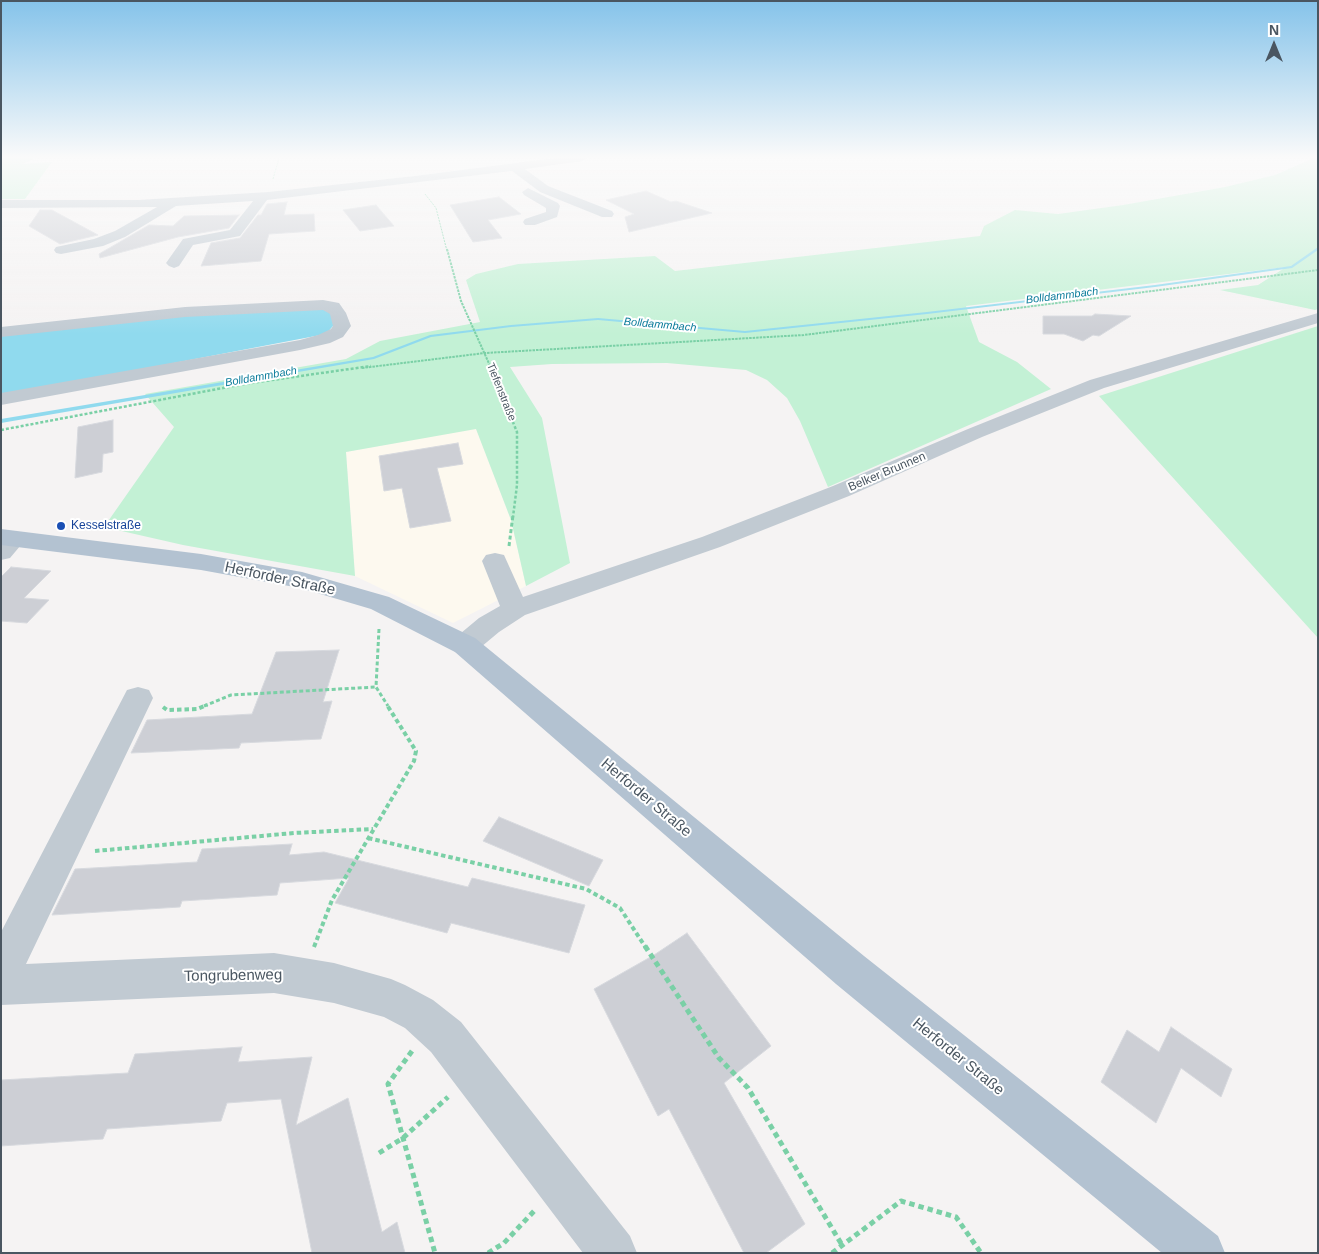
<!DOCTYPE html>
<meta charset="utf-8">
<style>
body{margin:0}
#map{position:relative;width:1319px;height:1254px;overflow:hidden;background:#f5f3f3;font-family:Helvetica,sans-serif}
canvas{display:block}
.frame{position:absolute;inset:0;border:2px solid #4a5661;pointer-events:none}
.north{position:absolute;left:1249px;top:20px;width:50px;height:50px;-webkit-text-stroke:4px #fff;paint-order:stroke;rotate:0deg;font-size:14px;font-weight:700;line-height:20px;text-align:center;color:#4a5661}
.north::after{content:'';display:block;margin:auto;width:18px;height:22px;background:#4a5661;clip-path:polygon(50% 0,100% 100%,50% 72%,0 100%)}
</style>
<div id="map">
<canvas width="1319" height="1254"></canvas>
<div class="frame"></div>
<div class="north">N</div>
</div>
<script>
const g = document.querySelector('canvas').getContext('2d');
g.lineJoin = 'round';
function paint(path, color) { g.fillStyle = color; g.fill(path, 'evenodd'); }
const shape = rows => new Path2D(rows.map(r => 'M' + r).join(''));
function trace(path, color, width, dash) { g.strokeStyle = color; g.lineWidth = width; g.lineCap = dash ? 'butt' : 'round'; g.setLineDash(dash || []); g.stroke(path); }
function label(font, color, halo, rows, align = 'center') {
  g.font = font + ' Helvetica,sans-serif'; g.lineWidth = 4; g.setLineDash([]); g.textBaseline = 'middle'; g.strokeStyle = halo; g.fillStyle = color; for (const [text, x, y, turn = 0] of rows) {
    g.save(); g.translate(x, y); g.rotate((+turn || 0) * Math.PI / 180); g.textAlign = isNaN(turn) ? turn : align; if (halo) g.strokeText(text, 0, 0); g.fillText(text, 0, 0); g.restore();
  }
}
const commercial = shape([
 [476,428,511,520,526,586,453,623,355,576,346,452]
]);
const green = shape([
 [1,158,35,158,22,164,52,162,25,199,1,199],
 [1314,158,1318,158,1318,309,1315,310,1220,290,1258,285,1286,267,966,306,979,342,1017,362,1051,389,828,487,800,421,787,398,767,380,746,370,667,363,552,364,510,367,542,418,570,563,526,586,511,520,476,429,346,452,355,576,183,545,104,527,174,427,145,394,346,359,380,341,480,322,466,280,476,274,518,264,655,256,675,271,980,236,984,226,1015,210,1058,214,1123,205,1225,187,1275,175],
 [1318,326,1318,638,1099,396]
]);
const water = shape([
 [320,308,331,312,336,319,333,326,326,334,1,396,1,336,154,318]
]);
const stream = shape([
 [1318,247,1318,250,1292,268,1155,287,927,314,745,333,598,320,511,327,431,337,374,359,1,423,1,419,373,357,430,335,511,325,598,318,745,331,927,312,1155,285,1291,266,1318,247]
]);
const building = shape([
 [646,191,671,202,676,201,712,213,629,232,625,217,634,214,606,200,646,191],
 [499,197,521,214,488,220,502,238,473,242,450,205,499,197],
 [287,202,284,215,314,214,315,231,269,234,261,261,201,266,211,243,240,238,258,215,261,215,267,204,287,202],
 [376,205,394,226,360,231,343,210,376,205],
 [40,210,52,210,98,235,60,244,29,226,40,210],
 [239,215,229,228,178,237,100,258,99,254,149,225,173,226,184,216,239,215],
 [1095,314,1131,316,1099,336,1093,335,1083,341,1064,334,1043,334,1043,316,1092,316,1095,314],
 [113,420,113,452,103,454,102,472,75,478,78,427,113,420],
 [458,443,463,464,437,468,451,521,410,528,402,488,384,491,379,456,458,443],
 [11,567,51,571,24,598,49,600,27,623,1,621,1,577,11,567],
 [339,650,323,702,332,701,321,739,241,743,239,748,131,753,147,720,252,714,276,652,339,650],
 [499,817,603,860,589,886,483,841,499,817],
 [292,844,289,855,324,852,468,887,472,878,585,905,569,953,451,923,447,933,335,903,349,878,280,883,277,895,182,901,180,907,52,915,75,869,197,862,202,849,292,844],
 [687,933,771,1046,724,1083,805,1224,766,1253,744,1253,669,1109,658,1116,594,989,654,955,687,933],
 [1171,1027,1232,1069,1221,1097,1181,1068,1156,1123,1101,1082,1127,1030,1159,1052,1171,1027],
 [242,1047,238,1062,312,1057,296,1125,348,1098,382,1232,397,1222,405,1253,312,1253,281,1099,227,1103,221,1121,107,1129,103,1139,1,1146,1,1080,128,1073,135,1054,242,1047]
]);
const pathFar5 = shape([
 [273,179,279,158],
 [425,194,436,208,447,251]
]);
const pathFar4 = shape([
 [447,249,461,301,491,368],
 [362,368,485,353,804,335,1318,270]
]);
const pathFar3 = shape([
 [490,366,517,432,517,485,513,517],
 [1,430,244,384,371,366]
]);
const pathFar2 = shape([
 [509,546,513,515],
 [379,629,376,687,388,706],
 [204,706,231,695,376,687]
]);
const pathFar1 = shape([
 [163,707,167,710,197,709,207,705],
 [368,838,586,889,620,908,646,948],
 [95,851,294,833,373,829],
 [314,947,332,900,414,761,416,751,387,705]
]);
const path = shape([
 [645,946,719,1058,748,1088,842,1245],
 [412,1051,388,1084,435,1253],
 [379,1153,403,1138,448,1097],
 [488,1253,504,1243,535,1210],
 [832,1253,901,1201,956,1217,981,1253]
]);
const minor = shape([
 [555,158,588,158,582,161,525,169,548,186,612,211,614,214,612,217,602,217,540,192,512,171,267,200,240,236,193,245,179,266,174,268,169,266,166,263,183,239,230,230,253,201,176,206,125,237,103,246,61,254,56,253,54,250,56,247,94,239,115,231,157,207,1,208,1,200,138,200,268,192,415,176,555,158],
 [528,188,558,203,560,206,557,217,535,225,525,225,523,222,525,219,546,212,546,208,524,195,522,192,528,188],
 [323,300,339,303,346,313,351,326,343,337,330,343,300,350,1,405,1,393,300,340,318,335,331,329,333,326,330,314,323,310,185,317,1,337,1,327,185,307,323,300],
 [1318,313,1318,323,1104,388,982,437,849,496,720,547,525,615,499,632,475,652,465,655,455,652,451,645,455,638,479,618,500,606,482,561,486,555,495,553,504,555,523,597,702,537,833,486,968,429,1090,380,1318,313],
 [14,531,23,534,26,539,10,558,1,560,1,538,5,534,14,531],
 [138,687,149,690,153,698,26,964,274,953,334,963,391,979,405,985,433,1000,461,1022,630,1236,637,1253,583,1253,431,1052,405,1028,384,1017,334,1003,274,993,1,1005,1,932,127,690,138,687]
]);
const major = shape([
 [1,529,201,554,302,572,389,597,475,638,864,956,1218,1236,1225,1253,1162,1253,836,984,455,652,371,609,300,588,201,570,1,545,1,529]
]);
const markers = [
 [61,526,5,"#1a4fb4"]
];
const farWaternames = [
 ["Bolldammbach",1062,296,-7],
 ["Bolldammbach",660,325,5],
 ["Bolldammbach",261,377,-10]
];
const farStreetnames = [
 ["Tiefenstraße",501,392,68]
];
const streetNames = [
 ["Belker Brunnen",887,472,-23]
];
const transitNames = [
 ["Kesselstraße",71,526]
];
const nearStreetnames = [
 ["Herforder Straße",280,579,12],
 ["Herforder Straße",646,798,40],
 ["Tongrubenweg",233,976,-1],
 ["Herforder Straße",958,1057,39]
];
paint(commercial, '#fdf9ef');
paint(green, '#c3f1d5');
paint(water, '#90daee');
paint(stream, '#90daee');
paint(building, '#cdcfd5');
trace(building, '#d7d9de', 1);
trace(pathFar5, '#7ad0a6', 1, [2, 1]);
trace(pathFar4, '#7ad0a6', 2, [2.5, 1]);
trace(pathFar3, '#7ad0a6', 2.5, [3, 2]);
trace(pathFar2, '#7ad0a6', 3, [4, 2.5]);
trace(pathFar1, '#7ad0a6', 4, [4.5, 3]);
trace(path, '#7ad0a6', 5, [5.5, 4]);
paint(minor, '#c1cad2');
paint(major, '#b3c2d1');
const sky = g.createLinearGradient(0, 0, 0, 334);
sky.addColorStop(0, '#85c3ea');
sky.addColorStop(0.47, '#fafafa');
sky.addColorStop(1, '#fafafa00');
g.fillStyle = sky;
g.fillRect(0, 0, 1319, 334);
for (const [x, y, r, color] of markers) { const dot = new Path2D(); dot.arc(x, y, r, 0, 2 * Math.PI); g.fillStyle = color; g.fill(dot); trace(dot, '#fff', 2); }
label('italic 11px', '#0c7c9b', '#fff', farWaternames);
label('11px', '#4a5661', '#fff', farStreetnames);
label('12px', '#4a5661', '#fff', streetNames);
label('12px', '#164399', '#fff', transitNames, 'left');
label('15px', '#4a5661', '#fff', nearStreetnames);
</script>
